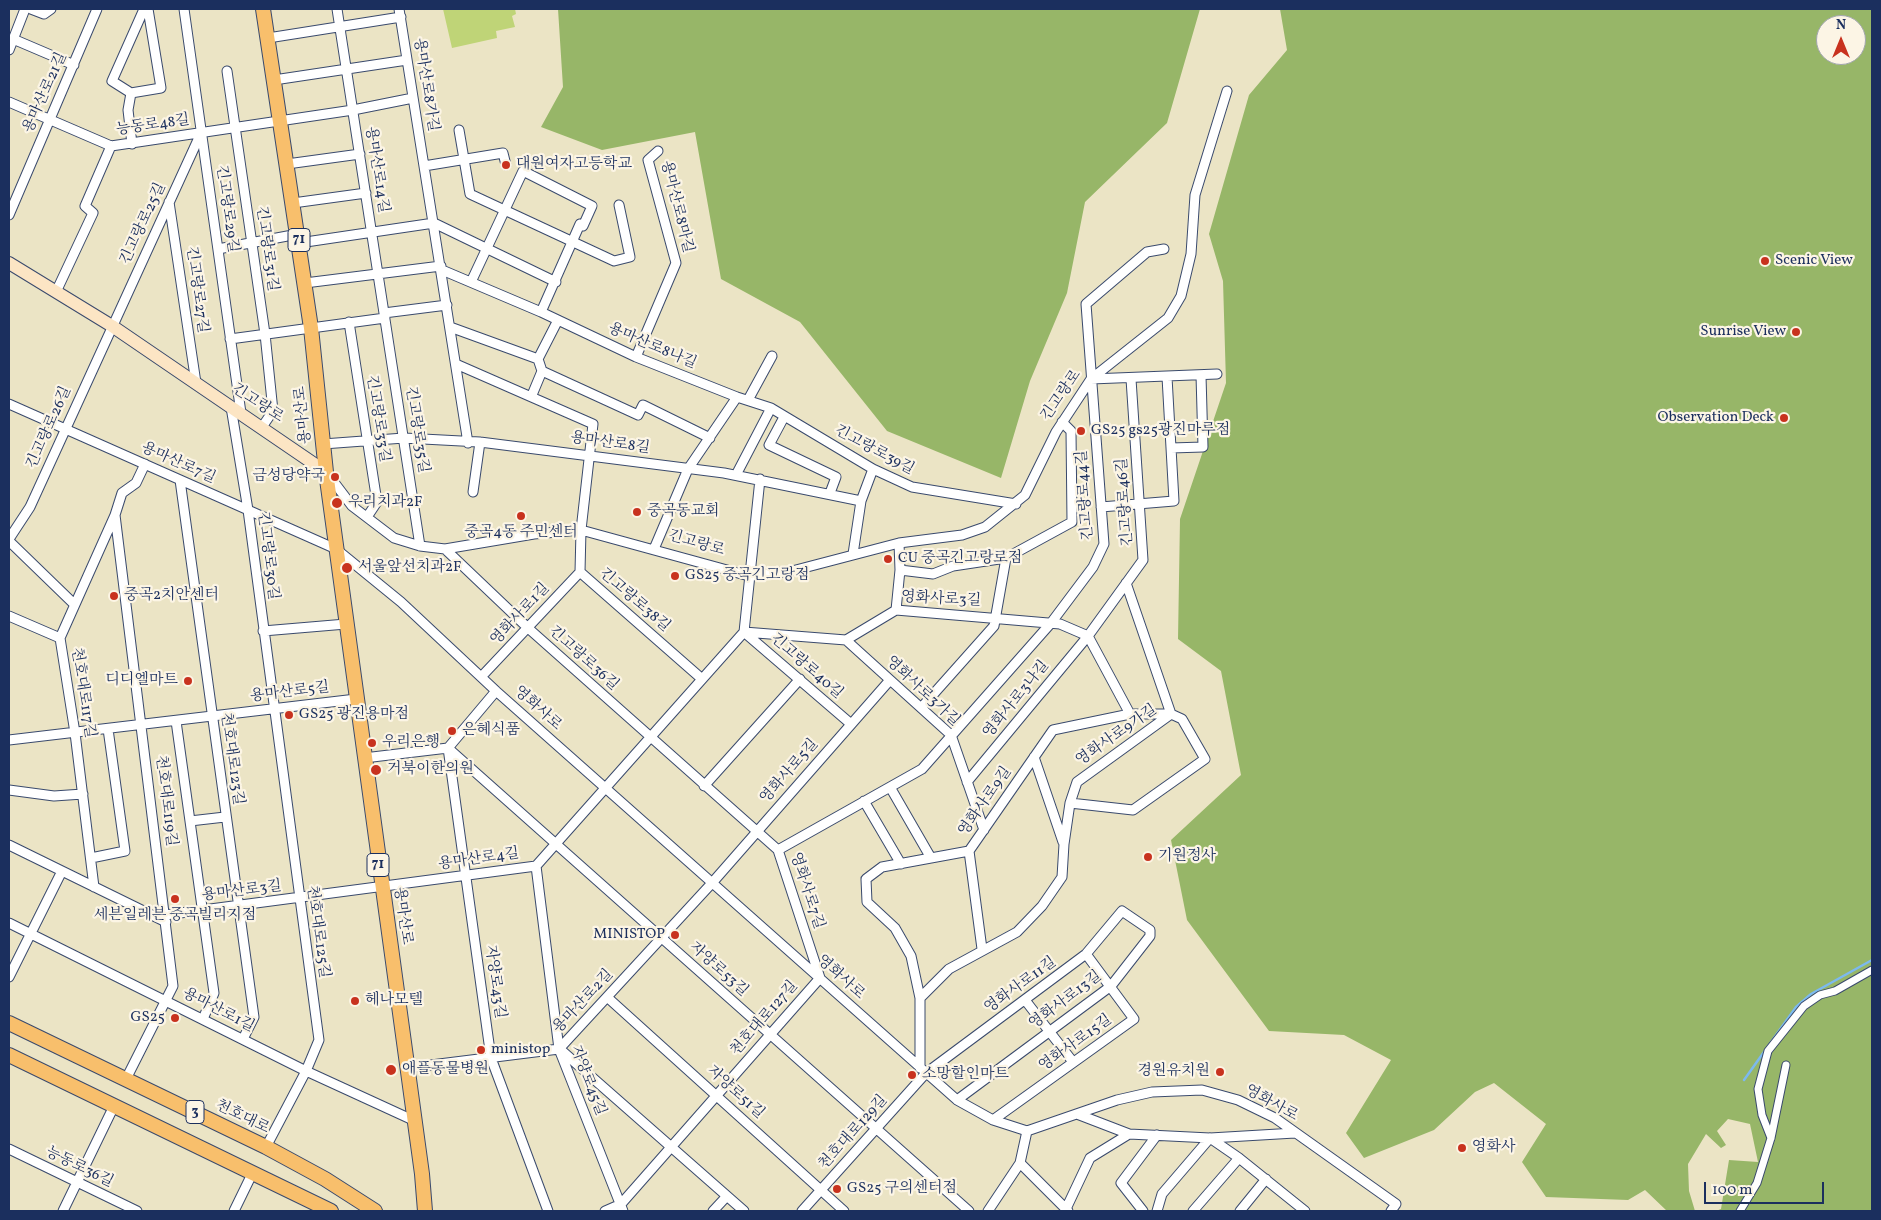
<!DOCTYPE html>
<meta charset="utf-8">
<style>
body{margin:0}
#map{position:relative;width:1881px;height:1220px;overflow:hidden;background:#ebe4c5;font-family:Vollkorn,serif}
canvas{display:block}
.frame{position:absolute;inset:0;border:10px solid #1b2f5e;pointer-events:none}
.north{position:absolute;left:1816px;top:15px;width:50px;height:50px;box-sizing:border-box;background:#fcf5e5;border:1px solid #a2a6af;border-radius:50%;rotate:0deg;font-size:14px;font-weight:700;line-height:20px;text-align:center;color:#1b2f5e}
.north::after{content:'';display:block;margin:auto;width:18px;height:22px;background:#c8321e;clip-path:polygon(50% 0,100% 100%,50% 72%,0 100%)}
.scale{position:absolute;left:1704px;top:1182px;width:120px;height:22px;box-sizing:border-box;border:2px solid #1b2f5e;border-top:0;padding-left:6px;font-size:15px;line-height:18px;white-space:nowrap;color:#1b2f5e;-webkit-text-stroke:4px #fcf5e5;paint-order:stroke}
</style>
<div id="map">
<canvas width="1881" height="1220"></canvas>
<div class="frame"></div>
<div class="north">N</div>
<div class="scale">100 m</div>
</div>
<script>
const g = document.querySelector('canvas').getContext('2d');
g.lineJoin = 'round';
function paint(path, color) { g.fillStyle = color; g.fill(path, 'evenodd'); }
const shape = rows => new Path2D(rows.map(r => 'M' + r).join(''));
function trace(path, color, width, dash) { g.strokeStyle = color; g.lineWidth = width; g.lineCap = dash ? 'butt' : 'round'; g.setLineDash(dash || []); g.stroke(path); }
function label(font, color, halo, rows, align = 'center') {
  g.font = font + ' Vollkorn,"Noto Serif KR",serif'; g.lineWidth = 4.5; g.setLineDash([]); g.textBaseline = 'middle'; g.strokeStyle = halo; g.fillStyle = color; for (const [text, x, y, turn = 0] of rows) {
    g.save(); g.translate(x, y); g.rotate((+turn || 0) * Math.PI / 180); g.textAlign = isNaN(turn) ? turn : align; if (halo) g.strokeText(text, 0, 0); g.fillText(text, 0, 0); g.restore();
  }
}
const green = shape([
 [443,9,515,9,516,14,512,16,515,27,496,31,497,38,452,48]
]);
const forest = shape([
 [558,9,1200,9,1167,123,1085,202,1067,293,1030,381,1001,478,887,431,800,322,721,279,695,132,602,150,541,127,563,87],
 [1280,9,1872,9,1872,1211,1716,1211,1721,1209,1729,1160,1758,1162,1750,1124,1728,1119,1717,1131,1726,1145,1721,1148,1706,1134,1688,1164,1689,1191,1695,1211,1667,1211,1645,1190,1628,1200,1546,1197,1522,1162,1546,1124,1494,1083,1475,1092,1434,1130,1364,1158,1346,1133,1391,1060,1344,1035,1269,1031,1187,920,1171,840,1241,775,1221,671,1178,639,1180,519,1226,383,1223,281,1209,234,1249,95,1287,50],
 [1826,25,1856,25,1856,55,1826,55]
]);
const stream = shape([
 [1744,1080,1796,1007,1811,994,1872,960]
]);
const pedestrian = shape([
 [1771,1138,1762,1115,1758,1089,1768,1051,1804,1006,1820,995,1835,991,1872,970],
 [1740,1211,1757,1183,1771,1138,1786,1065]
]);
const minor = shape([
 [31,9,44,14,51,9],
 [144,9,112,81,131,93,161,88,148,9],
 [184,9,241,413],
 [337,9,420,546],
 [399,9,468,443],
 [268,38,401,17],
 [13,39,74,65],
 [9,50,25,9],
 [227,71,265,334,273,411,262,427],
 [274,80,407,60],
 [131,93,128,110,132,144],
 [9,102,111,146,353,110,413,98],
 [459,130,470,194,614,261,630,257,619,205],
 [287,164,360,154],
 [424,166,503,153,506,165],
 [169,202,196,383],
 [293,203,366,193],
 [9,215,97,9],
 [299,243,434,223,556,282],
 [218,249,298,234],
 [442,270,541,312,636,357,737,397,771,408,873,469,912,487,1016,504],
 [471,282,523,171,592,206,583,226,580,224,541,312],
 [305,283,441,266],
 [56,292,93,213,85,206,111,146],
 [384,313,447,305],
 [349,322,377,502,367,517],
 [450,327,538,359,542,371,638,415,643,405,710,438],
 [230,339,385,318],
 [636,357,676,263,648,160,658,151],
 [538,359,558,320],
 [456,364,593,424,581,530,580,572],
 [1091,379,1217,374],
 [532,395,542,371],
 [748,400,772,356],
 [9,404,336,549,401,602,496,691,957,1100,993,1120,1027,1131,1117,1100,1152,1092,1202,1090,1238,1100,1275,1118,1396,1204,1391,1211],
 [231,407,248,510,319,1040,306,1071,266,1147],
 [784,417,769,445,836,477,830,493],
 [323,444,404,438,480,442,724,473,861,501],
 [1171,448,1203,447,1201,375],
 [327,473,352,506,394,538,420,546,445,549,534,534,581,530,749,576,792,571,899,543,962,535,985,527,1025,495,1056,432,1091,379,1168,318,1181,296,1191,254,1195,195,1227,91],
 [736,475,771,408],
 [180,480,254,1017,243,1039],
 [473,492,480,442],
 [1101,507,1174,501,1167,377],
 [115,515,173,986,126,1079],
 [9,539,30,507,201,133],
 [9,541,74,604],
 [445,549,528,628,778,850],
 [654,549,688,469,737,397],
 [853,554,861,501,873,469],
 [900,570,933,574,953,566,1006,558,1072,522,1071,431,1062,422],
 [580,572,702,679],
 [1126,583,1171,714],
 [896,610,900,570,899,543],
 [9,616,60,638],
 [263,631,346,624],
 [744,632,846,640,896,610,1060,624,1088,636,1130,714],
 [744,632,851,724],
 [846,640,951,735,984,830],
 [482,676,580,572],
 [921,708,994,626,1006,558],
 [176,721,214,993,203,1019],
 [9,740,356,699],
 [448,748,969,1211],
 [448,748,491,1058,548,1211],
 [1034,757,1063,842],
 [364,758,448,748,496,691],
 [967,782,1088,636,1143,560,1131,379],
 [704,786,800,679],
 [890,787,931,858],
 [9,790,54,796,83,794],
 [864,801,901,864],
 [190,821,225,817],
 [9,845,166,922],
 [778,850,922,769,1051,623,1093,567,1104,544,1086,304,1147,252,1164,249],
 [969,851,982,949],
 [91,858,125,851,108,729],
 [536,866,559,1049,623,1211],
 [94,887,75,733,60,638,115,515,122,493,136,483,145,464],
 [165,915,536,866,744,632,760,479],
 [9,923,306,1071,415,1121],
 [9,977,62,871],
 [607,997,844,1211],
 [920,998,949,969,1017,932,1042,906,1062,877,1064,844,1070,803,1077,782,1171,714],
 [1025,1000,1073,1062],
 [562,1051,744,1211],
 [407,1068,559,1049,712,883,890,680],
 [920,1068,920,998,911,956,895,928,867,902,866,879,882,867,969,851,1053,730,1130,714,1171,714,1182,719,1205,759,1133,810,1070,803],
 [1077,1114,1129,1134,1210,1138,1295,1133],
 [993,1120,1134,1019,1086,954],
 [9,1149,137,1211],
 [1020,1163,1068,1211],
 [63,1211,114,1106],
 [234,1211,253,1172],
 [605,1211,621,1204,820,978,778,850],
 [713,1211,727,1196],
 [802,1211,926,1073,1086,954,1122,911,1150,930,1150,936,1111,986,957,1100],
 [988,1211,1020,1163,1027,1131],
 [1065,1211,1090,1158,1129,1134],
 [1143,1211,1121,1183,1157,1135],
 [1157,1211,1162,1194,1210,1138,1239,1158,1305,1211],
 [1193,1211,1239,1158],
 [1240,1211,1266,1179]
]);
const secondary = shape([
 [9,263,112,326,326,472]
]);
const primary = shape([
 [263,9,311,328,326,472,422,1174,425,1211],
 [9,1023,266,1147,325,1179,375,1211],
 [9,1055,331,1211]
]);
const markers = [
 [506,165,5,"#c8321e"],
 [1765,261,5,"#c8321e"],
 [1796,332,5,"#c8321e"],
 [1784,418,5,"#c8321e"],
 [1081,431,5,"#c8321e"],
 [335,477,5,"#c8321e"],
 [337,503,6,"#c8321e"],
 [637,512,5,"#c8321e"],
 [521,516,5,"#c8321e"],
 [888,559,5,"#c8321e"],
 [347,568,6,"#c8321e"],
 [675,576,5,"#c8321e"],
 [114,596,5,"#c8321e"],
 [188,681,5,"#c8321e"],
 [289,715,5,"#c8321e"],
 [452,731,5,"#c8321e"],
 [372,743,5,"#c8321e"],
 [376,770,6,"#c8321e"],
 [1148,857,5,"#c8321e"],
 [175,899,5,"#c8321e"],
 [675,935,5,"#c8321e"],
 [355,1001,5,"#c8321e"],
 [175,1018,5,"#c8321e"],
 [481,1050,5,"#c8321e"],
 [391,1070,6,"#c8321e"],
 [1220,1072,5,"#c8321e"],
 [912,1075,5,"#c8321e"],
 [1462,1148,5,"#c8321e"],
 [837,1189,5,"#c8321e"]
];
const shields = [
 [299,240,22],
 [378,865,22],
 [195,1112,18]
];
const shieldNames = [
 ["71",299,240],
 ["71",378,865],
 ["3",195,1112]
];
const streetNames = [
 ["용마산로8가길",425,85,81],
 ["용마산로21길",46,93,-66],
 ["능동로48길",153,126,-8],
 ["용마산로14길",376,170,81],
 ["용마산로8마길",676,207,76],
 ["긴고랑로29길",226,209,82],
 ["긴고랑로25길",144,224,-65],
 ["긴고랑로31길",266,249,82],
 ["긴고랑로27길",196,290,82],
 ["용마산로8나길",652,347,23],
 ["긴고랑로",1062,396,-55],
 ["긴고랑로",257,404,33],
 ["용마산로",304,415,-96],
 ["긴고랑로33길",377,419,81],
 ["긴고랑로26길",50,428,-66],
 ["긴고랑로35길",416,430,81],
 ["용마산로8길",610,444,8],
 ["긴고랑로39길",874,451,28],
 ["용마산로7길",178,464,24],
 ["긴고랑로44길",1086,495,-94],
 ["긴고랑로46길",1126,502,-94],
 ["긴고랑로",696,544,16],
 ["긴고랑로30길",267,556,83],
 ["영화사로3길",941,600,3],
 ["긴고랑로38길",634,601,41],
 ["영화사로1길",521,615,-47],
 ["긴고랑로36길",583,659,42],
 ["긴고랑로40길",806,667,41],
 ["영화사로3가길",922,692,43],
 ["천호대로117길",82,693,81],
 ["용마산로5길",290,693,-7],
 ["영화사로3나길",1017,700,-51],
 ["영화사로",537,709,42],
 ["영화사로9가길",1117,736,-35],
 ["천호대로123길",231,759,82],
 ["영화사로5길",790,772,-49],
 ["천호대로119길",165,801,83],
 ["영화사로9길",986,802,-55],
 ["용마산로4길",479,860,-8],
 ["영화사로7길",806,891,72],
 ["용마산로3길",242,892,-7],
 ["용마산로",402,916,82],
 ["천호대로125길",317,932,82],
 ["자양로53길",718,970,42],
 ["영화사로",840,978,42],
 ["자양로43길",494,982,82],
 ["영화사로11길",1021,986,-36],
 ["영화사로13길",1066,1001,-37],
 ["용마산로2길",584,1002,-47],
 ["용마산로1길",218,1011,27],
 ["천호대로127길",765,1019,-49],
 ["영화사로15길",1076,1044,-36],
 ["자양로45길",587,1081,69],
 ["자양로51길",735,1093,42],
 ["영화사로",1271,1104,29],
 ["천호대로",242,1118,26],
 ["천호대로129길",854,1133,-48],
 ["능동로36길",79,1168,26]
];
const poiNames = [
 ["대원여자고등학교",516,165],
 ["Scenic View",1775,261],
 ["Sunrise View",1786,332,"right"],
 ["Observation Deck",1774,418,"right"],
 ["GS25 gs25광진마루점",1091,431],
 ["금성당약국",325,477,"right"],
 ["우리치과2F",348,503],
 ["중곡동교회",647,512],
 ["중곡4동 주민센터",521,533,"center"],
 ["CU 중곡긴고랑로점",898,559],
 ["서울앞선치과2F",358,568],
 ["GS25 중곡긴고랑점",685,576],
 ["중곡2치안센터",124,596],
 ["디디엘마트",178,681,"right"],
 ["GS25 광진용마점",299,715],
 ["은혜식품",462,731],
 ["우리은행",382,743],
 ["거북이한의원",387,770],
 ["기원정사",1158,857],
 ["세븐일레븐 중곡빌리지점",175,916,"center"],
 ["MINISTOP",665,935,"right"],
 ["헤나모텔",365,1001],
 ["GS25",165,1018,"right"],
 ["ministop",491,1050],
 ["애플동물병원",402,1070],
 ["경원유치원",1210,1072,"right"],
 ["소망할인마트",922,1075],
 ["영화사",1472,1148],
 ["GS25 구의센터점",847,1189]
];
paint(green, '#bfd477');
paint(forest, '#97b668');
trace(stream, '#7cb9ef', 2.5);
trace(pedestrian, '#3a4a6d', 9);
trace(minor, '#3a4a6d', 11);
trace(secondary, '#3a4a6d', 14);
trace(primary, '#3a4a6d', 16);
trace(pedestrian, '#fff', 7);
trace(minor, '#fff', 9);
trace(secondary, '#fce5c4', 12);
trace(primary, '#f8bf6c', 14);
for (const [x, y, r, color] of markers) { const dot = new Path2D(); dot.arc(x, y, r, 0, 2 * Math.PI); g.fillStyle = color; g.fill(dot); trace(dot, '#fcf5e5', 2); }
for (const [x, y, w] of shields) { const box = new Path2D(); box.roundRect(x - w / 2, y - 11.5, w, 23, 4); g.fillStyle = '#fcf5e5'; g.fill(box); trace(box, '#1b2f5e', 1); }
label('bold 14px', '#1b2f5e', null, shieldNames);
label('15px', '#1b2f5e', '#fcf5e5', streetNames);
label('15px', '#1b2f5e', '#fcf5e5', poiNames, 'left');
</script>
